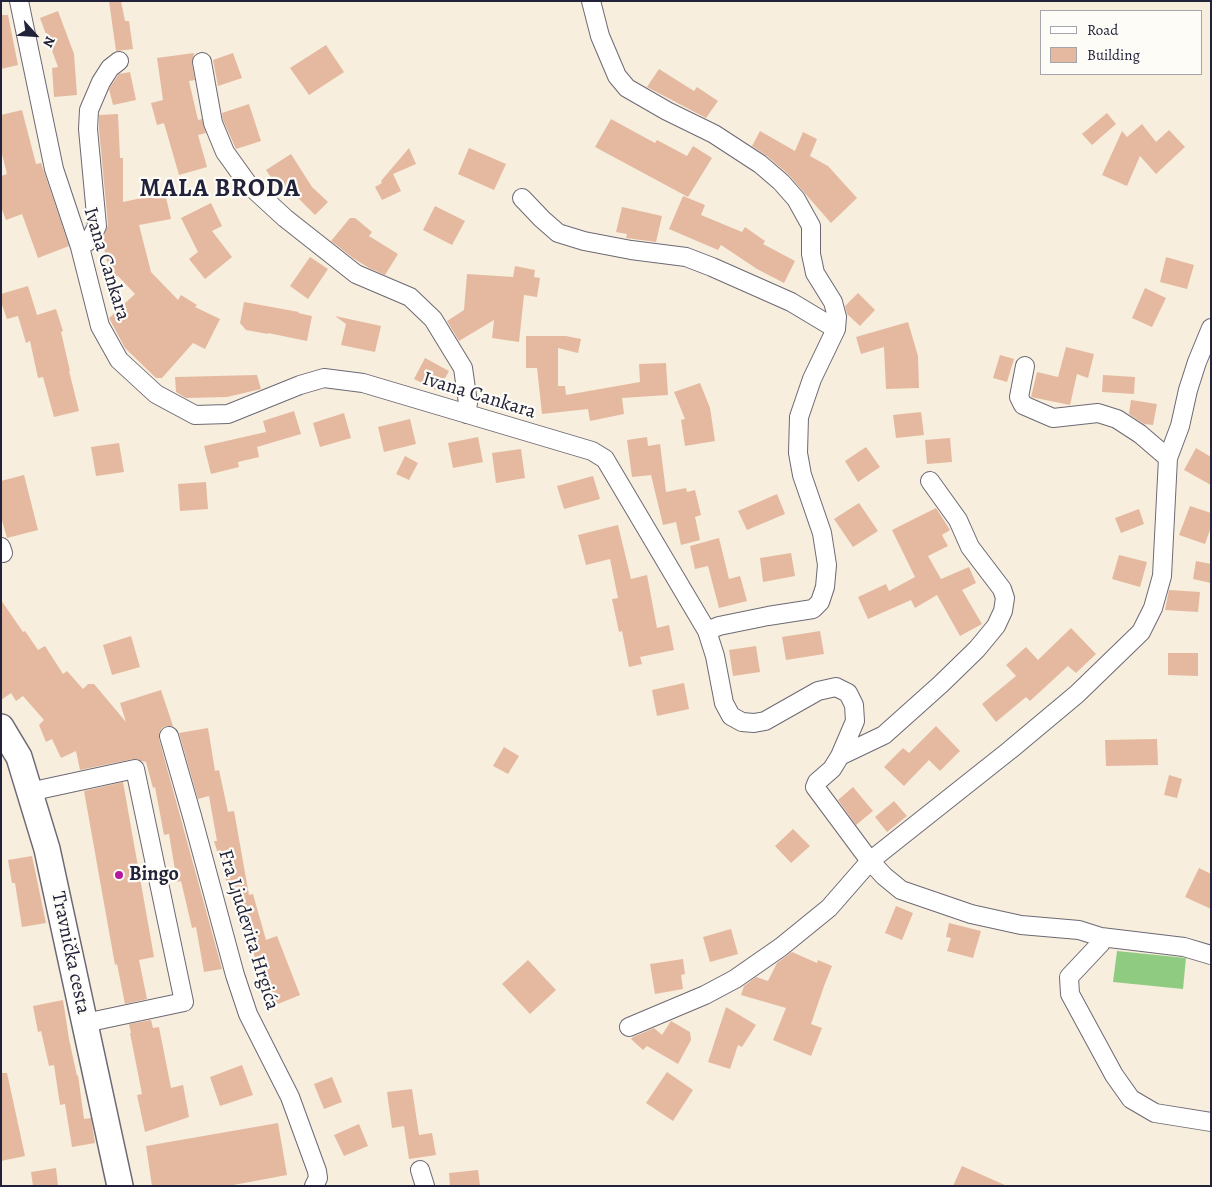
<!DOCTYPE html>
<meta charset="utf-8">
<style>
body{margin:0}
#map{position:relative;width:1212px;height:1187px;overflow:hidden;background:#f7eedd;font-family:Alegreya,serif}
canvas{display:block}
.frame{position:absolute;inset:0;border:2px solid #22223b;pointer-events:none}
.legend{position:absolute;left:1040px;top:10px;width:162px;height:65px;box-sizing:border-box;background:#fdfcf7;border:1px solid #a5a5ac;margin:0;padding:6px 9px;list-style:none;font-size:15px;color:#22223b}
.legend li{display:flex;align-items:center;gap:10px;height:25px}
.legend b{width:25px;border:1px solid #a5a5ac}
.north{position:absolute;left:10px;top:10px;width:50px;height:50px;-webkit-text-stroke:4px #fdfcf7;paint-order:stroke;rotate:116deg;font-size:14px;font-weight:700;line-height:20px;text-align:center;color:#22223b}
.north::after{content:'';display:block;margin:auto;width:18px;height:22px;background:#22223b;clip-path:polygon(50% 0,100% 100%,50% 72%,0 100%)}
</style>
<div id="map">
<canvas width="1212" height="1187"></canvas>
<div class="frame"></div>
<ul class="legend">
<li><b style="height:6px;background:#fff"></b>Road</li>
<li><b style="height:14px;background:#e5b9a0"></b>Building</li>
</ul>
<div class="north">N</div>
</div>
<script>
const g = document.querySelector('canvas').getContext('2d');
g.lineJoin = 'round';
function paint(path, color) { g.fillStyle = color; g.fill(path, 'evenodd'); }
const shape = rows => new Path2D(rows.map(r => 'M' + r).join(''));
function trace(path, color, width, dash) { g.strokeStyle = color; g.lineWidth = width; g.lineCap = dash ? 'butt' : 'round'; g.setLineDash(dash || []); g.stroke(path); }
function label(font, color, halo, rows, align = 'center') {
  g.font = font + ' Alegreya,serif'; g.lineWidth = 4.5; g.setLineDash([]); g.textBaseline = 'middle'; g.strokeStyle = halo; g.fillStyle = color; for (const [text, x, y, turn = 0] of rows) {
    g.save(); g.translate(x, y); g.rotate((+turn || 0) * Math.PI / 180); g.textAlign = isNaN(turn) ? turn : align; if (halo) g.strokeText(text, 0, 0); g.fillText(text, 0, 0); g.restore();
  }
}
const green = shape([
 [1117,951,1186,958,1183,989,1113,982]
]);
const building = shape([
 [109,1,121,1,125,21,129,21,133,49,116,51],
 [58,11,74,54,77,95,54,97,52,68,58,67,40,18],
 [1,15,8,15,18,65,1,69],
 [326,45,344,72,309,95,290,68],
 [194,53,192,64,195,80,189,81,198,120,202,119,206,133,198,135,207,167,179,175,164,123,157,125,151,103,163,100,157,58],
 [233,53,242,78,218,86,213,60],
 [659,69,694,91,697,87,718,101,706,118,647,87],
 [130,72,136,100,113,105,109,89,110,87,119,74],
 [249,104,261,141,236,149,223,120,222,113],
 [22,110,36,164,41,163,69,246,38,258,22,214,6,220,1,207,1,176,7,174,1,150,1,115],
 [1107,113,1116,124,1092,145,1082,134],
 [118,114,120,158,123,158,123,202,165,193,171,219,139,225,151,272,178,300,181,295,197,305,195,307,220,319,205,349,193,343,162,378,156,378,125,348,109,318,135,294,118,276,111,278,102,240,108,225,99,129,99,115],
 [611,119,655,143,657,140,687,156,693,146,712,158,688,197,595,147],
 [1142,124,1156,142,1169,130,1185,147,1156,174,1140,156,1127,186,1102,175,1122,131,1127,137],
 [760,131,795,151,803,132,817,139,810,156,828,166,857,198,831,223,788,174,767,156,752,146],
 [409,148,416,164,393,174,401,191,382,200,375,187,382,183,381,181],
 [469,148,506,164,494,190,458,174],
 [291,154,312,187,328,202,315,215,287,187,280,191,266,170],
 [683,196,705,205,701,215,742,232,745,227,765,241,763,244,795,261,784,283,757,269,721,245,718,250,669,229],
 [211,203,222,226,212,231,232,257,205,279,189,259,198,252,181,218],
 [435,206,465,221,452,245,423,230],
 [622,207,662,216,656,242,626,238,627,234,616,232],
 [350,218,355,218,372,232,369,236,398,254,385,275,369,268,353,258,331,241],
 [310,257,328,269,308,299,290,286],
 [1166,257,1194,265,1187,289,1160,282],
 [515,266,535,270,534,277,540,278,537,297,524,295,519,342,492,338,494,320,459,341,447,321,464,310,467,274,513,277],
 [28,286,37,315,56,309,63,331,61,332,70,371,69,371,79,411,54,417,43,377,38,378,30,341,26,343,18,316,7,319,1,302,1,294],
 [1145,288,1166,298,1152,327,1132,318],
 [858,293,875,310,860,326,847,314,845,306],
 [244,302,299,312,298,313,312,316,307,341,268,333,268,334,246,330,240,323],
 [335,316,381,326,375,352,341,345,346,324],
 [908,322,918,356,919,388,886,389,884,347,861,354,856,337],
 [526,336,566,336,581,339,578,353,558,348,558,386,565,386,566,395,640,382,639,364,666,363,668,395,622,398,624,414,590,421,588,409,542,414,537,368,526,368],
 [1066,347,1094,354,1088,378,1077,374,1070,405,1031,397,1037,372,1058,377],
 [1000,355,1014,359,1007,382,993,378],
 [425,358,449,371,438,391,414,379],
 [257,375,261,389,227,397,186,398,176,392,175,377],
 [1103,375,1135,377,1134,394,1102,392],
 [700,383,710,408,715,441,685,446,681,420,685,419,674,392],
 [1131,400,1157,404,1153,425,1144,424,1129,414],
 [294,411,301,434,257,447,259,457,238,462,239,467,211,474,204,446,266,432,263,421],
 [921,412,924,435,896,438,893,415],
 [344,413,351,438,320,447,313,423],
 [410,419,416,444,384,452,378,427],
 [478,437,483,462,453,468,448,443],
 [647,437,648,446,660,444,666,492,686,488,687,492,695,490,701,515,695,517,700,540,681,545,676,522,663,525,651,475,632,477,627,440],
 [950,438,952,462,927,464,925,440],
 [119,443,124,472,96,476,91,447],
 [866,447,880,467,858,482,845,461],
 [1196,448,1211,457,1211,485,1184,470],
 [521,449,525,478,496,483,492,453],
 [405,456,418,463,409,480,396,474],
 [24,475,38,530,7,538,1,517,1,481],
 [593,476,600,499,564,509,557,486],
 [206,482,208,509,180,511,178,484],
 [777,494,785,514,747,530,738,511],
 [859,503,878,531,853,547,834,519],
 [1190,506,1211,513,1211,527,1205,544,1179,535],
 [936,508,950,530,942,535,948,546,928,556,941,579,969,567,976,583,962,590,982,624,960,636,937,595,915,608,911,600,868,619,858,597,886,584,889,591,915,577,892,530],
 [1139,509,1144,524,1121,533,1115,518],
 [618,525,631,579,647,575,657,628,669,625,674,650,640,657,642,664,629,667,622,631,619,632,612,599,618,598,610,559,586,565,578,535],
 [719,538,729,579,740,576,747,601,719,608,708,566,695,569,690,546],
 [791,553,795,576,763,582,760,558],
 [1119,555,1147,562,1140,587,1112,579],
 [1196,561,1211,564,1211,583,1193,579],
 [1169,590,1200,592,1198,612,1165,610],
 [1,600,23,632,25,631,38,650,45,646,63,674,67,671,83,689,88,684,94,684,126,722,120,703,161,690,173,726,167,726,162,728,159,733,159,739,222,969,204,972,196,927,192,928,181,881,177,882,169,834,164,835,155,787,153,788,146,762,133,759,80,770,76,751,61,758,52,739,46,742,39,725,44,720,23,696,16,701,11,693,1,700],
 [1071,628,1096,654,1076,673,1068,666,1030,701,1026,697,996,722,982,704,1016,676,1006,665,1026,647,1038,660],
 [820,631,824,654,786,660,782,637],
 [131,636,140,667,112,675,103,645],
 [756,646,760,672,733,676,729,650],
 [1168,653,1198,653,1198,676,1168,675],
 [684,683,689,709,657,716,652,690],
 [936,726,960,751,940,771,929,760,904,786,884,767,903,748,909,753],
 [208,728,215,771,219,770,228,812,234,811,249,895,253,894,266,940,277,936,300,995,273,1006,244,928,241,929,214,841,217,841,209,796,198,799,179,733],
 [1157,739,1158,765,1106,766,1105,740],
 [504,747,519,756,508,774,493,766],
 [1169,775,1182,779,1177,798,1164,795],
 [123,782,154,957,139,960,147,999,125,1004,117,964,115,965,84,791],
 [853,787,873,811,856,825,838,800],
 [894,801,907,816,887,832,875,817],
 [793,829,810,846,791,863,775,846],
 [32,856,46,923,22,927,15,883,12,883,8,860],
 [1199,868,1211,874,1211,909,1185,897],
 [896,906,913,913,902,940,885,933],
 [949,923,981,931,973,958,947,951,951,938,946,937],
 [731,929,738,954,710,962,703,937],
 [792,952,817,963,818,960,832,966,824,986,811,1024,822,1028,811,1056,773,1040,786,1008,741,995,744,986,756,977,768,981,777,963],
 [683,959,685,974,681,975,683,989,655,994,650,964],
 [528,960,556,990,530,1014,502,984],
 [63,1000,69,1039,77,1076,78,1075,84,1119,91,1118,95,1143,72,1147,65,1104,60,1105,54,1065,49,1066,41,1031,38,1032,33,1006],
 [726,1007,756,1025,742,1047,738,1045,730,1069,708,1062],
 [151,1020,153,1028,159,1027,171,1088,183,1085,189,1117,145,1132,137,1095,142,1094,130,1033,131,1033,129,1024],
 [671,1021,690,1032,691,1040,678,1064,647,1046,643,1050,631,1039,633,1037,654,1028,662,1035],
 [242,1065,253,1095,220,1106,210,1077],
 [667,1072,693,1090,673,1121,646,1103],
 [1,1073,7,1073,25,1156,1,1161],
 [332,1077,342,1102,324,1109,314,1084],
 [412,1089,419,1135,432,1133,436,1155,409,1159,404,1126,392,1128,387,1092],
 [278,1123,287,1175,228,1186,152,1186,146,1146],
 [359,1124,368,1146,344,1156,334,1135],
 [962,1166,1007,1186,953,1186],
 [56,1168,58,1186,33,1186,31,1172],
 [478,1170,480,1186,450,1186,449,1173]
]);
const street = shape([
 [19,1,54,169,80,247,100,326,119,360,156,394,195,415,228,414,300,385,324,378,363,383,592,451,605,459,707,631,715,656,724,703,731,716,742,722,754,723,765,721,818,691,836,687,848,693,854,705,855,721,840,756,832,769,817,782,815,787,870,861,884,876,901,890,971,914,1021,925,1079,930,1101,937],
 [591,1,600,36,617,76,627,88,667,111,714,134,760,164,781,182,796,199,811,226,811,254,815,273,833,302,837,317,836,329,812,379,799,417,798,453,802,475,822,533,827,565,825,587,820,602,813,609,768,616,719,626,707,631],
 [202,62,213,123,225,152,248,184,285,218,356,274,410,297,433,319,463,368,468,403,466,414],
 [522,198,542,219,558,233,584,241,631,250,686,257,712,267,791,302,836,329],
 [80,247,90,240,97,226,88,129,89,110,101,82,110,68,119,61],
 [1168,458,1180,426,1188,390,1197,362,1211,328],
 [1,547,3,553],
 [169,736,192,816,235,975,248,1014,290,1097,317,1171,318,1178,314,1186],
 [840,756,884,735,941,684,977,649,996,626,1003,611,1005,598,1002,589,970,547,958,520,930,481],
 [29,792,135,769,184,1002,85,1023],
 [1211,955,1184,947,1101,937,1101,943,1069,977,1070,994,1114,1075,1131,1099,1155,1113,1211,1122],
 [629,1027,705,995,735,979,781,947,829,908,870,861,1010,750,1077,694,1141,632,1153,608,1162,576,1168,458,1140,434,1117,419,1098,413,1053,418,1023,405,1019,397,1025,366],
 [420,1170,425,1186]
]);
const secondary = shape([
 [1,727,19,757,47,849,120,1186]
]);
const markers = [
 [119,875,5,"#b5179e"]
];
const streetNames = [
 ["Ivana Cankara",106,264,73],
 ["Ivana Cankara",479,396,17],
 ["Fra Ljudevita Hrgića",248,930,73],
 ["Travnička cesta",70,953,78]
];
const poiNames = [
 ["Bingo",129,875]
];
const districtNames = [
 ["MALA BRODA",220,190]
];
paint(green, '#8fcc82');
paint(building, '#e5b9a0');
trace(street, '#6d6974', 20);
trace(secondary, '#6d6974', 28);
trace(street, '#fff', 18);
trace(secondary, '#fff', 25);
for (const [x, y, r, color] of markers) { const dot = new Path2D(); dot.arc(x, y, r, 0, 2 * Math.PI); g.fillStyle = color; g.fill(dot); trace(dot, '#fdfcf7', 2); }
label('20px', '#22223b', '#fdfcf7', streetNames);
label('bold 20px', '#22223b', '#fdfcf7', poiNames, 'left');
g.letterSpacing = '1px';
label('bold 25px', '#22223b', '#fdfcf7', districtNames);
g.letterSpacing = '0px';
</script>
